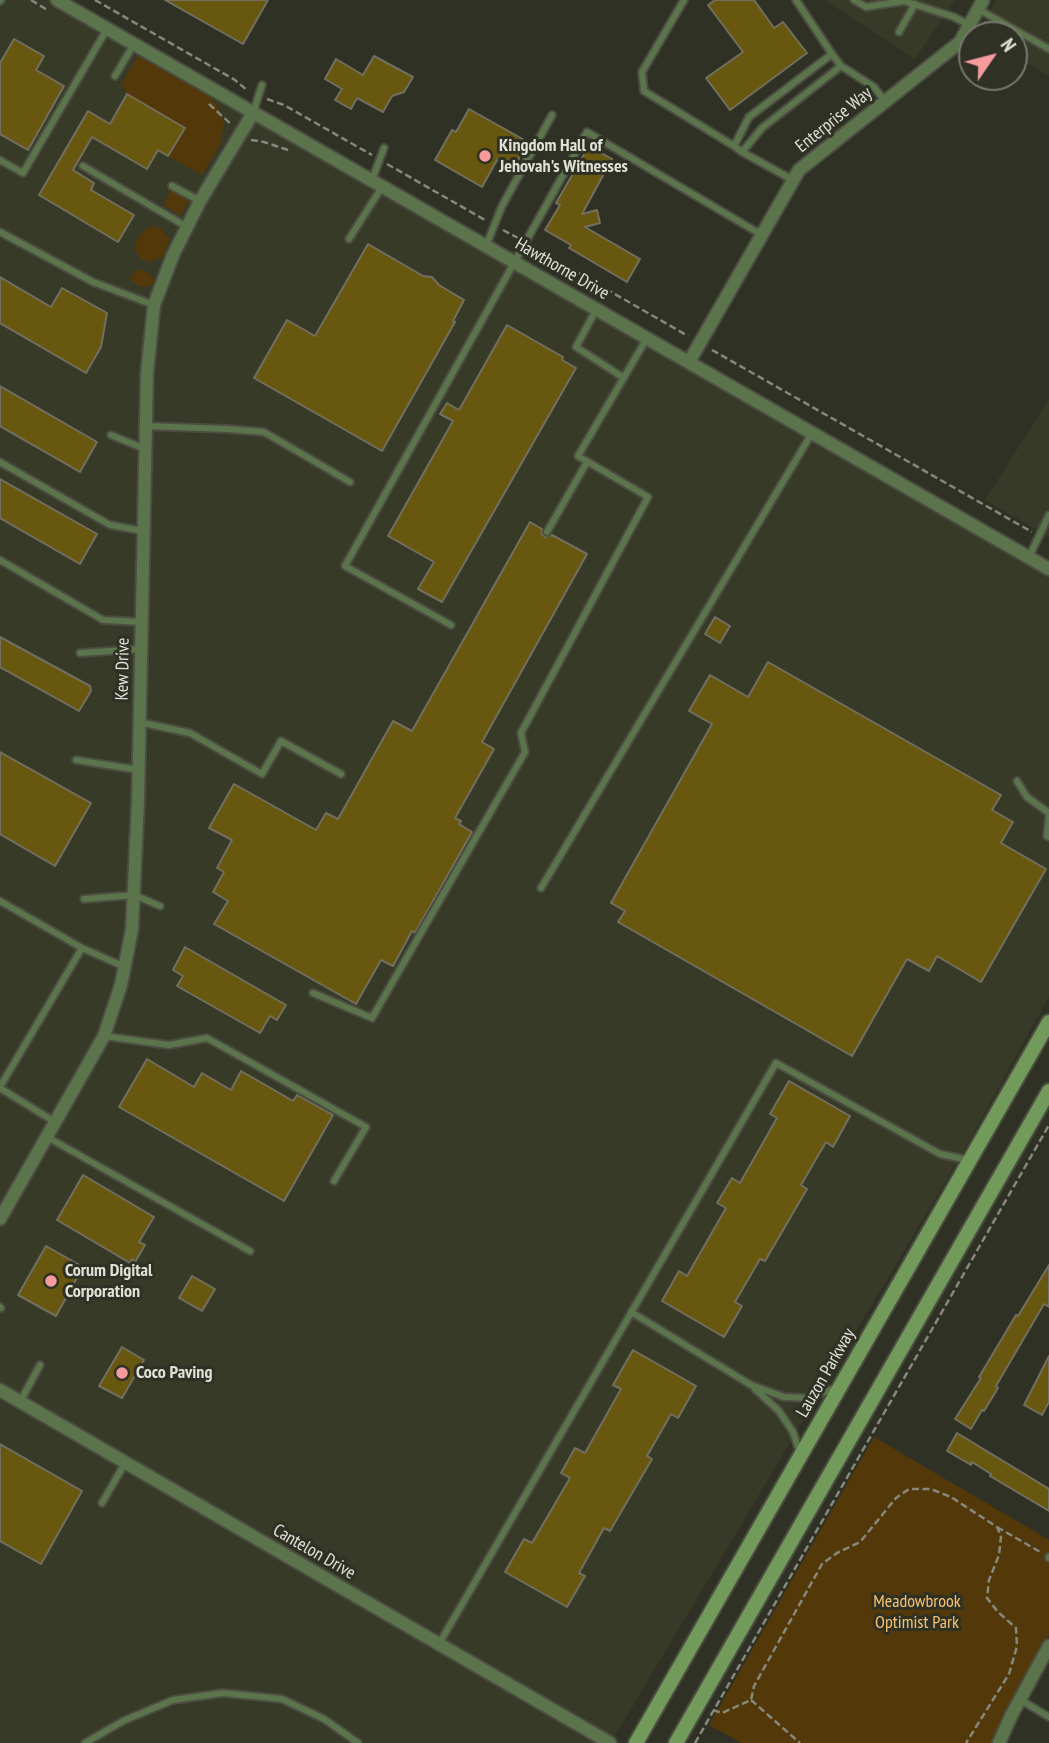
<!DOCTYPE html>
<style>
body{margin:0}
#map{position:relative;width:1049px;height:1743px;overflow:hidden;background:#2f3124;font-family:"PT Sans Narrow",sans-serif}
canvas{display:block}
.north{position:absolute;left:958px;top:21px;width:70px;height:70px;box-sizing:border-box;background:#2f3124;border:2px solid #76786d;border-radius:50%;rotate:55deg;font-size:19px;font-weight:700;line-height:28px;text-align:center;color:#e0e2da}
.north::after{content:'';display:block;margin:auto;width:24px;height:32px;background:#f59b9c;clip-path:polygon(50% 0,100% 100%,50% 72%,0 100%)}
</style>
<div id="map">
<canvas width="1049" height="1743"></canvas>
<div class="north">N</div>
</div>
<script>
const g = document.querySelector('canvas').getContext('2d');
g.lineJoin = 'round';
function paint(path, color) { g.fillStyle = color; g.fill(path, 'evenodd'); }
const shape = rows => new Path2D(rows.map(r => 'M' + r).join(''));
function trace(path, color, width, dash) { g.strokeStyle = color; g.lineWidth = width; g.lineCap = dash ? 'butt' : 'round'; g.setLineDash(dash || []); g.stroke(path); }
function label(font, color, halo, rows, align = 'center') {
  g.font = font + ' "PT Sans Narrow",sans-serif'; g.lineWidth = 6; g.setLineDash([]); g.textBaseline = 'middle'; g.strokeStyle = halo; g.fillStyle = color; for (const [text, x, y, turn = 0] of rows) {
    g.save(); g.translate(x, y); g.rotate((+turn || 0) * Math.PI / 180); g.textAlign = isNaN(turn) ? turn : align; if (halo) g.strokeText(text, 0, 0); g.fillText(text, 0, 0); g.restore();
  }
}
const built = shape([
 [0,0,57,0,1049,569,1049,997,963,1152,611,1743,0,1743],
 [824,0,955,0,915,59],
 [997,0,1049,0,1049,76,1014,57,1014,35,975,35],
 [1049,399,1049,537,985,500]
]);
const green = shape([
 [138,56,208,95,219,107,224,124,220,145,202,175,168,156,184,128,127,94,122,83],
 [171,190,189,201,180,216,164,205],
 [152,226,162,229,169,240,163,257,150,262,140,258,135,250,136,242,143,230],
 [136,269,149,273,155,282,147,287,138,286,130,279],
 [874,1437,1049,1540,1049,1635,1005,1713,991,1743,741,1743,709,1725]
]);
const building = shape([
 [165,0,268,0,243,44,165,0],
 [715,0,754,0,774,28,783,22,807,53,730,110,706,78,743,52,708,5,715,0],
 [14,39,44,56,36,70,64,86,28,150,0,134,0,63,14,39],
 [374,56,413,77,404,92,392,96,383,112,357,98,351,109,335,100,342,89,325,79,336,59,363,75,374,56],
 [127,94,185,128,168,156,158,150,147,169,92,137,73,170,94,183,91,190,134,215,118,242,39,195,88,111,110,124,127,94],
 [469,109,528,142,513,169,497,160,482,187,435,160,452,130,456,132,469,109],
 [589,146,612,159,582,214,597,210,600,223,585,227,640,259,627,282,569,248,571,245,545,230,560,205,556,203,589,146],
 [368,244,423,276,432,277,439,285,464,300,453,321,455,322,382,451,254,378,287,320,315,336,368,244],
 [0,277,51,307,62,288,107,313,101,347,86,373,0,323,0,277],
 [507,325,563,357,562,360,576,368,442,602,418,589,434,562,388,536,453,421,440,414,447,403,459,410,507,325],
 [0,386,97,442,80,472,0,426,0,386],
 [0,479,97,534,80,564,0,518,0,479],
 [530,522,542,529,542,534,545,537,552,535,587,554,482,742,494,749,455,818,461,821,459,824,472,832,415,933,412,931,393,966,381,960,356,1004,214,924,228,901,213,892,224,872,217,868,232,840,209,828,234,784,316,830,326,813,338,819,393,721,412,731,530,522],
 [715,617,730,626,720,643,705,634,715,617],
 [0,637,90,686,91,691,79,711,0,667,0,637],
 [768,662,1001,795,992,810,1013,822,1001,843,1046,869,981,982,937,956,929,971,907,959,852,1056,618,922,625,911,611,903,712,724,689,711,710,675,748,697,768,662],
 [0,752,91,803,55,866,0,834,0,752],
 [185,947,286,1005,277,1020,270,1016,260,1033,177,986,183,976,173,970,185,947],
 [147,1059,194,1087,202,1073,231,1090,241,1071,293,1101,297,1095,333,1115,284,1201,119,1107,147,1059],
 [789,1081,850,1116,833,1147,826,1142,801,1185,807,1189,765,1261,760,1259,735,1302,742,1306,724,1337,662,1301,679,1271,687,1276,726,1208,717,1203,732,1178,740,1183,777,1118,770,1114,789,1081],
 [83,1175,154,1217,139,1242,145,1245,135,1262,132,1259,130,1263,57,1220,83,1175],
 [46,1246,83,1267,56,1316,18,1295,46,1246],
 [1049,1265,1049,1307,1044,1304,996,1386,998,1388,984,1411,982,1410,971,1429,955,1419,981,1378,979,1377,1016,1315,1018,1316,1049,1265],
 [192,1276,215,1289,202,1311,179,1298,192,1276],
 [122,1347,144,1360,122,1398,99,1386,122,1347],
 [633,1350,696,1386,678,1418,671,1414,647,1456,652,1459,610,1531,604,1528,579,1573,585,1576,567,1607,505,1572,524,1539,532,1543,570,1478,561,1473,575,1448,585,1453,621,1389,613,1385,633,1350],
 [1049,1356,1049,1402,1042,1415,1024,1405,1049,1356],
 [957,1433,1049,1489,1049,1511,990,1476,991,1474,972,1462,971,1465,947,1451,957,1433],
 [0,1444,82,1491,41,1564,0,1541,0,1444]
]);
const path = shape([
 [31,0,49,11],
 [95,0,235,80,248,91],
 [267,99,284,105,372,155],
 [209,104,232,125],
 [251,140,264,142,291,151],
 [387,164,485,220],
 [503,230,518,238],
 [533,247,688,336],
 [712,350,1032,532],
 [997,1527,1042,1553],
 [751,1700,800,1743],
 [713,1710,722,1713,751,1700,754,1686,822,1564,837,1553,860,1542,896,1498,909,1489,931,1489,951,1497,997,1527,1001,1536,999,1555,989,1580,987,1598,998,1612,1016,1628,1017,1646,1009,1674,966,1743],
 [695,1743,1049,1125]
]);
const service = shape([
 [684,0,642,72,644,91,734,146],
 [796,0,832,54],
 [854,0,866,7,904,1,954,17,969,25],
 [0,1,1,0],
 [978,9,1049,49],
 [899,32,915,4],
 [115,76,134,44],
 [253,113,262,85],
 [742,152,734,146,749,117,832,54,841,66],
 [0,160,23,173,107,29],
 [83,166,187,227],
 [372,180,384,148],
 [793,180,742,152,762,128,841,66,874,87,885,101],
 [172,186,200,201],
 [0,232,93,282,154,305],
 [349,239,382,187],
 [486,246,502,206,552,115],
 [596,310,576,347,624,378],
 [146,426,227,429,264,432,350,482],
 [111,435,145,449],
 [0,462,110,525,143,531],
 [547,532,587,462],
 [1029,557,1049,515],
 [0,560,103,620,142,622],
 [451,625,345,566,587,132,762,235],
 [80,653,141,649],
 [139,722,190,733,262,774,281,741,341,774],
 [76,760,139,770],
 [1017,781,1027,797,1049,813],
 [1049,816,1047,836,1049,837],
 [541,888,812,433],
 [84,899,134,895,160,906],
 [0,901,82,948,0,1087],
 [82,948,125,967],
 [313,993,372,1018,525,752,521,733,648,497,578,456,647,338],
 [104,1036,169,1045,207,1038,366,1127,334,1181],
 [0,1088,55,1122],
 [47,1137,250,1251],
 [0,1307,1,1308],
 [631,1312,751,1385,784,1397,807,1398,836,1388],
 [755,1389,779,1411,793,1432,800,1453],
 [20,1402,40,1365],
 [102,1503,125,1463],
 [1049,1557,1049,1558],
 [439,1644,776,1063,940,1154,968,1160],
 [1019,1699,1049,1717],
 [85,1743,123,1721,173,1700,223,1693,282,1699,324,1719,358,1743]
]);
const minor = shape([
 [57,0,1049,569],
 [689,362,799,170,960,42,983,0],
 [0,1219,104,1036,121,985,132,929,138,801,147,373,154,305,173,255,200,201,253,113],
 [0,1390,610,1743],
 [999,1743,1011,1716,1049,1646]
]);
const secondary = shape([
 [636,1743,1049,1022],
 [676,1743,1049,1091]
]);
const markers = [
 [485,156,7,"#f59b9c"],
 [51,1281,7,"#f59b9c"],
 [122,1373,7,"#f59b9c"]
];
const streetNames = [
 ["Enterprise Way",834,120,-39],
 ["Hawthorne Drive",562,269,30],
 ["Kew Drive",123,669,-89],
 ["Lauzon Parkway",826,1373,-60],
 ["Cantelon Drive",314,1552,30]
];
const poiNames = [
 ["Kingdom Hall of",499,146],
 ["Jehovah's Witnesses",499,167],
 ["Corum Digital",65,1271],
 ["Corporation",65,1292],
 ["Coco Paving",136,1373]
];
const parkNames = [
 ["Meadowbrook",917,1602],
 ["Optimist Park",917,1623]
];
paint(built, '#373a27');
paint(green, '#533909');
paint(building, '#68580f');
trace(building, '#726f60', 2);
trace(service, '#4b4d41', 10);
trace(minor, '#4b4d41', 16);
trace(secondary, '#4b4d41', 18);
trace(path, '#86887e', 2.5, [7, 3.5]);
trace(service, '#5b744c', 6);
trace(minor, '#5b744c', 12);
trace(secondary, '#729a5a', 14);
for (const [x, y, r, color] of markers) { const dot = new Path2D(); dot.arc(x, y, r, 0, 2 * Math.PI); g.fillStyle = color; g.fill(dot); trace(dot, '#2f3124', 2.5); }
label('18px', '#e0e2da', '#2f3124', streetNames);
label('bold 18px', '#e0e2da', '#2f3124', poiNames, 'left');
label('18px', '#f8c26e', '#2f3124', parkNames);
</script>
